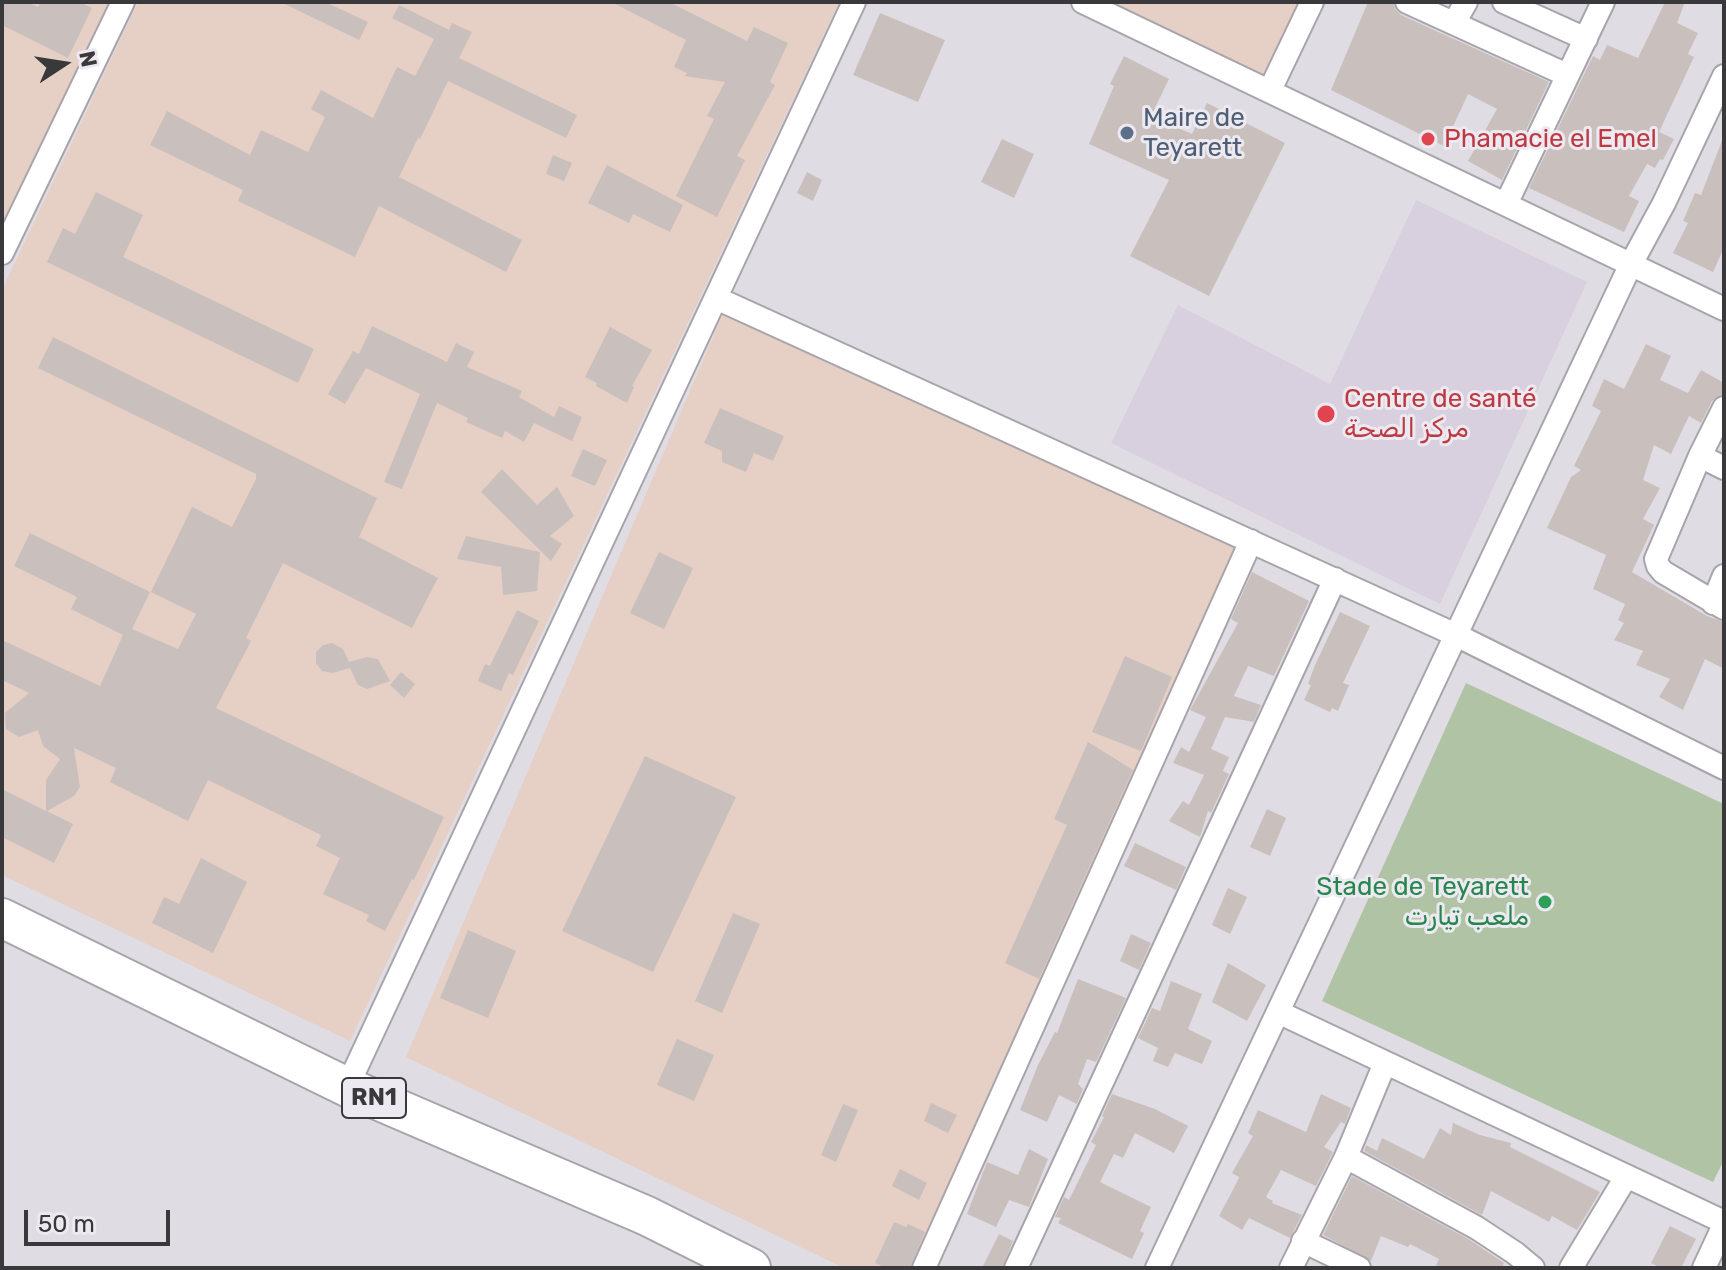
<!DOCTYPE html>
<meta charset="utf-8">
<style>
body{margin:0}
#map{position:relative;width:1726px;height:1270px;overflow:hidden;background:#e0dce4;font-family:Rubik,sans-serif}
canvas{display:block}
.frame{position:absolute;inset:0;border:4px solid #39383a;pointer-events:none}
.north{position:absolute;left:24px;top:24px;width:80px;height:80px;-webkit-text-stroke:6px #ede9f1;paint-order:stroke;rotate:78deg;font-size:22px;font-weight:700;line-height:32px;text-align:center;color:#39383a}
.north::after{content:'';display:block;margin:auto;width:28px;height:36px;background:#39383a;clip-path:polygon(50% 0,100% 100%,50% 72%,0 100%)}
.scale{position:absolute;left:24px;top:1210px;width:146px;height:36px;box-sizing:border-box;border:4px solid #39383a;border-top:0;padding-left:10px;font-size:24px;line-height:28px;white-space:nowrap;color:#39383a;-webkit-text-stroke:6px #ede9f1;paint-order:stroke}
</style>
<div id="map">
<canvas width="1726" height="1270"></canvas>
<div class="frame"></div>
<div class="north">N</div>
<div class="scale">50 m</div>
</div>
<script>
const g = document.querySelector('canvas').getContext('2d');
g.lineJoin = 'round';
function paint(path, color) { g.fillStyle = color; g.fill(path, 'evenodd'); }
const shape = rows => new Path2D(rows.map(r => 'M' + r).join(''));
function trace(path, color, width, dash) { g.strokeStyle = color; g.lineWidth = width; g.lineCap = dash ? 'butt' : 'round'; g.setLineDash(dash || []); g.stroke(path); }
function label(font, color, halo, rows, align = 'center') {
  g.font = font + ' Rubik,"Noto Sans Arabic",sans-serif'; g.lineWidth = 6; g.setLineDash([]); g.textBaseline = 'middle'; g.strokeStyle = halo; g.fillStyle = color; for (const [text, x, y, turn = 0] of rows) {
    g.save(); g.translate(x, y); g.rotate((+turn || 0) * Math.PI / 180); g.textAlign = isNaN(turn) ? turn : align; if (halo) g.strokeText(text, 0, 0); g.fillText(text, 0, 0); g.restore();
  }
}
const commercial = shape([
 [2,2,110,2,2,226],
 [138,2,839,2,350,1041,2,875,2,290],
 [1100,2,1306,2,1268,82],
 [724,311,1241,546,917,1268,844,1268,406,1057]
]);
const built = shape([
 [1416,200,1587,282,1440,604,1111,443,1178,305,1330,384]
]);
const green = shape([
 [1466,683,1724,804,1724,1160,1713,1182,1322,1001]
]);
const building = shape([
 [2,2,27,2,38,7,40,2,80,2,92,8,68,58,2,25],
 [281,2,325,2,368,22,359,40],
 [611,2,669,2,747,41,754,27,788,43,770,82,775,85,737,156,745,160,717,217,676,196,714,119,707,116,725,82,685,76,687,73,674,67,686,40],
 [1368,2,1393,2,1395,9,1401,15,1549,82,1502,180,1468,161,1497,109,1468,94,1444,146,1331,90],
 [1665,2,1685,2,1677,23,1698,33,1688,54,1694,57,1659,132,1674,139,1663,160,1660,159,1655,168,1647,164,1629,196,1639,201,1624,232,1529,188,1593,56,1600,60,1607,45,1638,58],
 [399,5,449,30,452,23,472,32,459,58,577,115,566,138,448,81,420,139,418,138,399,177,522,240,506,272,379,206,355,257,238,201,243,190,150,145,167,111,250,155,261,130,308,152,325,117,311,109,321,90,373,118,397,67,415,76,434,39,392,18],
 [880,13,945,40,918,102,853,75],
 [1124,56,1169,79,1151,116,1192,134,1207,103,1285,143,1209,296,1130,256,1169,180,1089,144,1114,86,1110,84],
 [1723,138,1724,248,1713,272,1673,253,1688,223,1683,221,1695,193,1701,195],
 [1002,139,1034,154,1014,198,981,182],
 [553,155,572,163,564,181,546,174],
 [607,165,683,205,670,232,633,214,629,223,588,203],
 [807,172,822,180,813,201,797,193],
 [96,192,143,215,123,257,314,349,298,383,47,262,63,228,75,234],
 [372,326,447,362,456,343,474,352,467,367,522,391,519,397,554,417,559,406,582,417,572,441,534,423,524,442,505,431,502,438,466,422,468,418,437,403,402,489,384,482,420,394,366,368,345,404,328,394,353,351,359,354],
 [610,327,652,350,632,386,634,387,627,403,596,386,597,383,585,377],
 [53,337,377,498,359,537,438,578,412,628,283,563,246,638,251,641,216,708,444,817,414,880,412,879,385,931,366,921,369,915,323,894,340,858,316,846,321,835,208,780,188,821,110,782,116,768,74,748,80,787,74,796,47,811,73,824,54,863,2,837,2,789,46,811,46,780,60,759,43,746,38,730,19,737,6,729,5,713,29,693,2,680,2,640,100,686,123,635,71,609,77,597,14,566,30,533,150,592,132,629,178,649,196,614,151,592,192,507,232,527,256,479,256,474,38,368],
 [1646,344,1671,356,1660,380,1688,393,1701,370,1724,383,1724,394,1712,401,1701,423,1689,416,1671,454,1654,445,1643,480,1660,488,1643,519,1654,525,1632,572,1707,616,1724,622,1724,669,1705,659,1683,710,1659,697,1670,679,1636,665,1643,651,1614,640,1624,623,1618,620,1625,604,1593,589,1606,555,1547,528,1571,477,1581,470,1574,466,1601,411,1592,406,1604,379,1624,389],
 [720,408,784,436,773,461,754,453,746,472,722,462,722,451,704,443],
 [583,449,607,460,595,486,571,476],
 [502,469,537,505,557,487,574,516,550,536,562,544,551,561,481,492],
 [466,536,540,552,537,591,503,595,501,567,457,559],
 [659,552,693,568,664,629,630,613],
 [1252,572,1309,601,1274,676,1248,666,1234,696,1261,705,1254,722,1225,717,1211,749,1229,757,1223,771,1229,774,1211,813,1208,811,1200,837,1169,821,1183,801,1189,805,1204,775,1173,763,1181,747,1189,752,1206,717,1190,710,1238,623,1231,619],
 [517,610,539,621,513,675,509,673,501,691,478,681,485,664,490,666],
 [1340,612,1370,626,1343,683,1349,685,1338,711,1332,708,1330,712,1304,700,1311,685,1308,684,1315,665],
 [332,643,343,649,349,662,367,657,378,659,390,681,367,689,358,685,350,668,333,673,322,671,316,663,316,652,323,645],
 [1125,656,1172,677,1141,751,1092,732],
 [401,672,415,684,404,698,390,685],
 [1088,742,1133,770,1039,979,1005,963,1067,825,1054,819],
 [645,756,736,797,653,972,562,931],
 [1267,809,1286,818,1270,856,1250,847],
 [1135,843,1186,867,1176,890,1124,866],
 [201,858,247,882,213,953,152,923,164,897,179,904],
 [1228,888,1247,897,1230,934,1212,925],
 [733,913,760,924,722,1013,695,1001],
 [468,930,516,951,488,1018,440,998],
 [1131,934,1151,943,1139,970,1120,961],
 [1228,963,1266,985,1247,1021,1212,1002],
 [1078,979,1126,998,1096,1062,1087,1059,1078,1084,1083,1089,1077,1104,1059,1095,1047,1122,1020,1110,1038,1065,1055,1032,1057,1033],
 [1171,981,1202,994,1188,1029,1212,1041,1202,1064,1175,1053,1168,1067,1153,1061,1158,1048,1138,1038,1152,1008,1160,1011],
 [677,1039,714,1055,694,1101,657,1085],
 [1112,1094,1155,1109,1188,1126,1174,1153,1135,1133,1123,1158,1114,1154,1100,1182,1151,1207,1140,1231,1144,1233,1132,1259,1058,1223,1061,1218,1055,1217,1064,1197,1069,1200,1096,1145,1091,1142,1104,1117,1102,1116],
 [1321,1094,1351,1108,1345,1124,1341,1122,1324,1147,1333,1152,1316,1186,1281,1170,1266,1197,1273,1201,1272,1203,1302,1215,1290,1238,1249,1218,1242,1230,1219,1216,1235,1186,1239,1177,1232,1173,1253,1136,1248,1133,1258,1110,1306,1132],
 [931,1103,957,1115,948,1133,924,1121],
 [843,1104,858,1110,836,1162,821,1155],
 [1453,1123,1480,1135,1511,1143,1510,1147,1600,1192,1577,1230,1552,1216,1549,1222,1491,1191,1482,1215,1364,1151,1366,1145,1377,1151,1382,1138,1424,1159,1440,1128,1451,1135],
 [1029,1149,1048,1159,1029,1207,1009,1200,996,1227,967,1214,987,1162,1018,1175],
 [900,1169,927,1183,919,1200,892,1186],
 [1352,1176,1470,1240,1504,1263,1502,1268,1435,1268,1439,1259,1410,1244,1408,1247,1381,1236,1371,1261,1323,1235],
 [894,1222,906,1227,908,1224,925,1232,910,1268,886,1268,875,1263],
 [1670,1226,1696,1239,1681,1268,1661,1268,1651,1263],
 [999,1234,1013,1241,1002,1268,982,1268]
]);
const street = shape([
 [1083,2,1724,309],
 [1407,2,1567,75],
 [1504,2,1586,39],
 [1454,23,1466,2],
 [1270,90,1312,2],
 [1506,204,1603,2],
 [2,253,123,2],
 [716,298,1456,635,1724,768],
 [1724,408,1700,456,1656,559,1658,566,1663,572,1724,608],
 [1700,456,1724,468],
 [1713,603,1724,576],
 [1278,1012,1724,1222],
 [347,1087,854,2],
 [1346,1157,1477,1228,1515,1253,1533,1268],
 [1303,1241,1359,1268],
 [924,1268,1251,541],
 [1016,1268,1335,579],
 [1157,1268,1631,264,1664,203,1724,76],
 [1291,1268,1346,1157,1385,1063],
 [1571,1268,1626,1177],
 [1704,1268,1724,1225]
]);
const highway = shape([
 [2,918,347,1087,647,1216,751,1268]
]);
const markers = [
 [1127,133,8,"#5c6f8a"],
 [1428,139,8,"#e0444e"],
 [1326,414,10,"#e0444e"],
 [1545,902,8,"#2e9e5b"]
];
const shields = [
 [374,1098,64]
];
const shieldNames = [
 ["RN1",374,1098]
];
const serviceNames = [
 ["Maire de",1143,118],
 ["Teyarett",1143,148]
];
const healthNames = [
 ["Phamacie el Emel",1444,139],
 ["Centre de santé",1344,399],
 ["مركز الصحة",1344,429]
];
const leisureNames = [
 ["Stade de Teyarett",1529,887],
 ["ملعب تيارت",1529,917]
];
paint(commercial, '#e6cfc4');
paint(built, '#d8d0de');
paint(green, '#b0c3a5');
paint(building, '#c9c0bd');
trace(street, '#a8a4ab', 26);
trace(highway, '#a8a4ab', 42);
trace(street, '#fff', 22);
trace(highway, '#fff', 38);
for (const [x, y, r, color] of markers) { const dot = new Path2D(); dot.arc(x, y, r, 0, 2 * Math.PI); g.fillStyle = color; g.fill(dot); trace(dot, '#ede9f1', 3); }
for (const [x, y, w] of shields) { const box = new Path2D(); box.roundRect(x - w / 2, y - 20, w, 40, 6); g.fillStyle = '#ede9f1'; g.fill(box); trace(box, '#39383a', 2); }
label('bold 24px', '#39383a', null, shieldNames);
label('26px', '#4e5e75', '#ede9f1', serviceNames, 'left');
label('26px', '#be3a42', '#ede9f1', healthNames, 'left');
label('26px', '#27864d', '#ede9f1', leisureNames, 'right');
</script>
